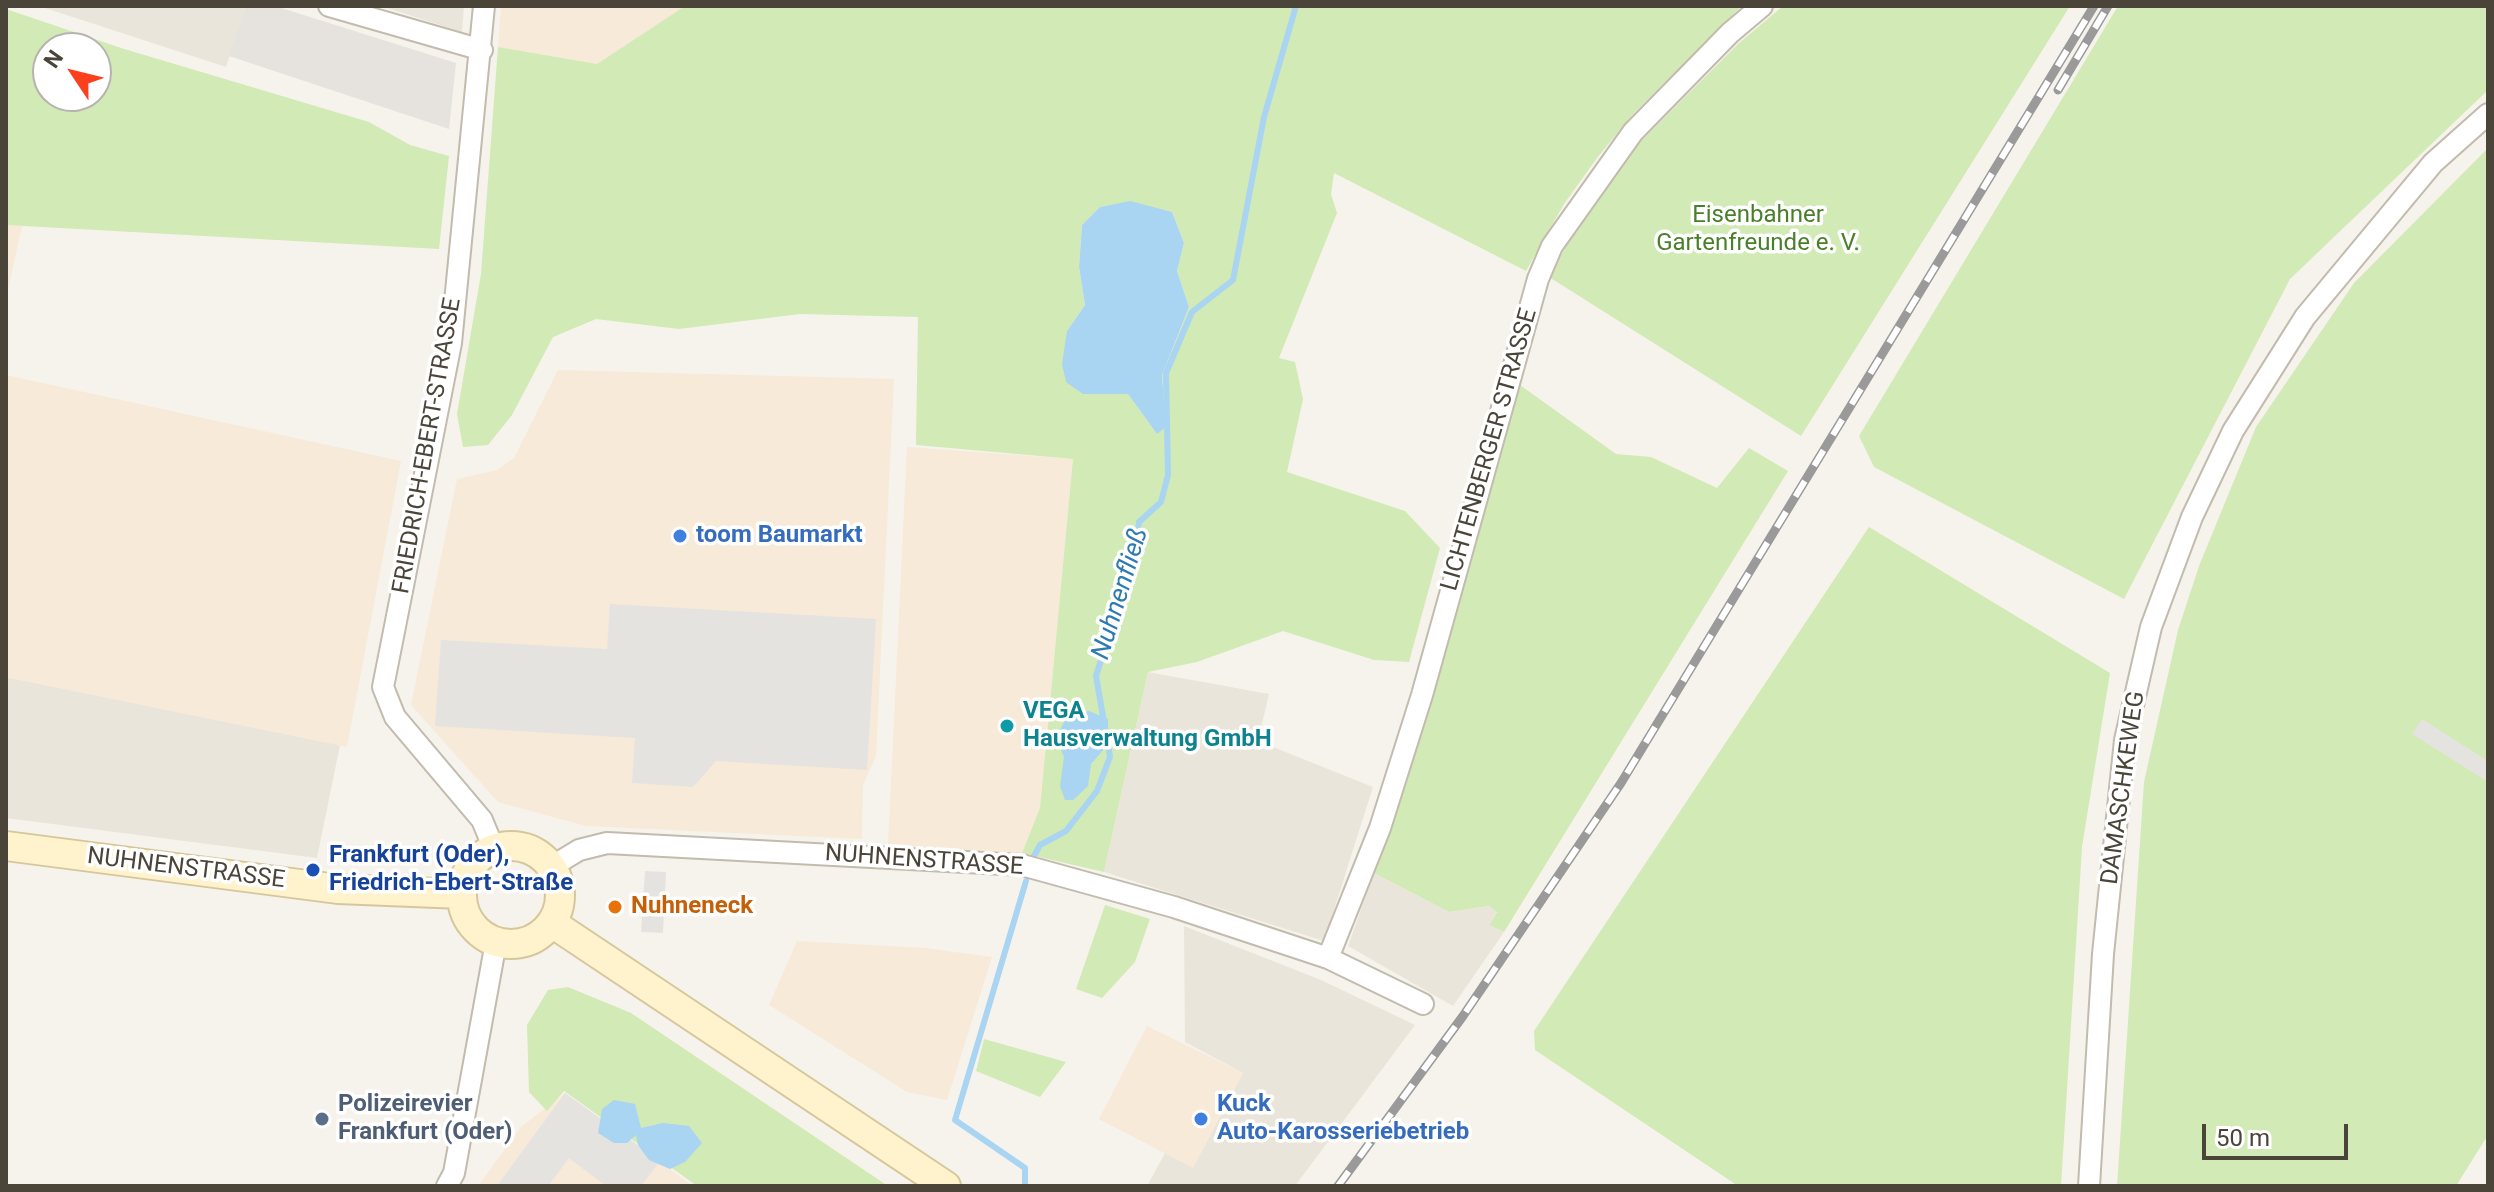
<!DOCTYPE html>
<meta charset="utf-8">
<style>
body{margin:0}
#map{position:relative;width:2494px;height:1192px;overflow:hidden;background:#f6f3ec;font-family:Roboto,sans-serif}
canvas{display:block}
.frame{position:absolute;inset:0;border:8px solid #4b4439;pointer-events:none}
.north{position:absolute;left:32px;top:32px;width:80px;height:80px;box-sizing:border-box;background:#fff;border:2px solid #b7b4b0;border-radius:50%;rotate:305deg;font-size:22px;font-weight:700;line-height:32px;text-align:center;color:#4b4439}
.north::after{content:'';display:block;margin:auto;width:28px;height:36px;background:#fc3f1d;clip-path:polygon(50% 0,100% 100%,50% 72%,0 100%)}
.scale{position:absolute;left:2202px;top:1124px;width:146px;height:36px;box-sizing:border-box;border:4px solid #4b4439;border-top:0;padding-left:10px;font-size:24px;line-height:28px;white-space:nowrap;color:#4b4439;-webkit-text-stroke:6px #fff;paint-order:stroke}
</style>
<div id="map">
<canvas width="2494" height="1192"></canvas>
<div class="frame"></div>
<div class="north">N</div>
<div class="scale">50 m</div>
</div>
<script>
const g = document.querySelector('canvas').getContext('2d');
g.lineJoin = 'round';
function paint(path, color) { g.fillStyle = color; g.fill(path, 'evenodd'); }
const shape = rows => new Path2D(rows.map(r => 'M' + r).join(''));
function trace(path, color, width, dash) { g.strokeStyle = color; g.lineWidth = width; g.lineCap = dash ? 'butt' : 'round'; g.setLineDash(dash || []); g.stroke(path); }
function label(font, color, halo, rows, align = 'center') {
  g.font = font + ' Roboto,sans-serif'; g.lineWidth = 7; g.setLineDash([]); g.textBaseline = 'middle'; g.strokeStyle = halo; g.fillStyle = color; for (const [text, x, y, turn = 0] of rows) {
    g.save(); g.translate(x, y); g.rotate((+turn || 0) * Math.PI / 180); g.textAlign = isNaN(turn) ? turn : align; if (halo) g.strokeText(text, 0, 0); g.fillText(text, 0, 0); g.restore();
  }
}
const residential = shape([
 [39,6,246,6,226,67],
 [381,6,464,6,462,32],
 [1148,672,1269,694,1258,741,1373,787,1324,941,1104,872],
 [6,677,340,745,317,858,6,818],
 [1374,873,1449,912,1489,906,1497,911,1489,925,1504,932,1453,1006,1348,946],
 [1184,926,1321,980,1415,1025,1295,1186,1147,1186,1165,1153,1193,1167,1243,1073,1185,1042]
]);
const commercial = shape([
 [501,6,685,6,597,64,498,47],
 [6,225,22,226,6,299],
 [558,370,894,379,876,756,863,785,862,839,586,826,498,802,411,705,457,479,497,470,514,458],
 [6,375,401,461,347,747,6,677],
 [907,447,1073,459,1040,808,1022,853,888,846],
 [797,941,925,948,992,957,947,1100,907,1092,769,1005],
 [1147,1026,1243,1073,1193,1168,1099,1119],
 [565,1093,660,1161,692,1186,478,1186,521,1127]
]);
const industrial = shape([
 [246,6,275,6,456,63,449,129,229,56]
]);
const green = shape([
 [685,6,1742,6,1632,115,1597,158,1564,204,1526,271,1334,173,1331,194,1337,213,1279,358,1295,362,1303,399,1287,472,1405,511,1440,548,1409,662,1374,660,1283,631,1197,662,1148,672,1104,872,1022,853,1040,808,1073,459,916,445,918,317,800,314,679,329,596,319,553,337,512,415,488,445,463,447,457,414,481,274,498,47,597,64],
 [1129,202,1172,212,1184,243,1177,271,1189,307,1162,375,1166,426,1157,434,1128,394,1083,394,1067,331,1085,305,1079,267,1082,225,1100,207],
 [1783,6,2070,6,1801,436,1549,277,1586,210,1636,146,1739,43],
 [2118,6,2488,6,2488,90,2290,279,2124,599,1874,467,1859,436],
 [6,9,121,48,369,122,410,145,449,156,439,249,6,225],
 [96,48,96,96,48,96,48,48],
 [2488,148,2488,1135,2456,1186,2117,1186,2144,782,2178,630,2199,566,2256,427,2354,283],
 [1520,385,1616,454,1651,457,1717,488,1749,448,1788,471,1504,932,1489,925,1497,912,1489,906,1449,912,1374,873,1406,785],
 [1869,527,2110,673,2082,847,2061,1186,1738,1186,1535,1050,1534,1031],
 [1105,905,1150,919,1135,962,1102,998,1076,989],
 [568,987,631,1013,888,1186,697,1186,564,1091,547,1111,529,1092,527,1025,548,990],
 [984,1039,1066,1062,1040,1097,976,1071]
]);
const parking = shape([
 [610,604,876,619,867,770,716,761,693,787,632,783,635,738,435,726,441,640,607,649],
 [2422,719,2488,761,2488,782,2412,734],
 [645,871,666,872,663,933,641,932],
 [565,1093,660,1161,641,1186,606,1186,569,1158,548,1186,497,1186]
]);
const water = shape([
 [1130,201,1172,212,1184,243,1177,271,1189,307,1162,375,1166,427,1157,434,1128,394,1083,394,1066,382,1062,364,1067,331,1085,305,1079,267,1082,225,1100,207],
 [1089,711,1108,719,1108,731,1104,749,1091,764,1088,786,1073,800,1065,800,1060,786,1064,757,1056,738,1066,718],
 [614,1100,635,1104,641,1128,663,1123,689,1126,702,1143,685,1162,670,1169,649,1160,638,1145,636,1135,627,1143,614,1143,598,1133,602,1109]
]);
const stream = shape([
 [1034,856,1040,845,1066,831,1097,791,1110,757,1096,676,1134,556,1139,522,1161,502,1168,475,1166,373,1192,312,1233,280,1264,117,1296,6],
 [1025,1186,1025,1168,955,1120,1026,881]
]);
const street = shape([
 [329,6,482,50],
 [484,6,451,343,383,687,395,717,482,820,494,849],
 [551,867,579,850,607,843,1022,865,1174,907,1328,958,1423,1004],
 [1328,958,1380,828,1422,695,1538,279,1552,246,1633,132,1730,33,1762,6],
 [447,1186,454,1173,496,942],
 [2089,1186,2103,954,2125,740,2151,627,2192,517,2233,431,2305,317,2433,163,2488,114]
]);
const secondary = shape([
 [6,846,338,889,462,894],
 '462 895a49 49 0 1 1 98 0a49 49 0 1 1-98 0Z',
 [552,923,946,1186]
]);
const rail = shape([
 [2058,90,2108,6],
 [1338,1186,1463,1016,1621,783,2094,6]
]);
const markers = [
 [680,536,8,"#3f7fe0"],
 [1007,726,8,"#0f9aa8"],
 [313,870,8,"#1a4fb4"],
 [615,907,8,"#e8710a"],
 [322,1119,8,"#5c6f8a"],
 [1201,1119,8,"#3f7fe0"]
];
const parkNames = [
 ["Eisenbahner",1758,216],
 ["Gartenfreunde e. V.",1758,244]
];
const streetNames = [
 ["FRIEDRICH-EBERT-STRASSE",428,446,-80],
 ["LICHTENBERGER STRASSE",1490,450,-74],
 ["DAMASCHKEWEG",2124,788,-82],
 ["NUHNENSTRASSE",924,861,4],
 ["NUHNENSTRASSE",186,869,7]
];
const shopNames = [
 ["toom Baumarkt",696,536],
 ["Kuck",1217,1105],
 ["Auto-Karosseriebetrieb",1217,1133]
];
const cultureNames = [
 ["VEGA",1023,712],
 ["Hausverwaltung GmbH",1023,740]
];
const transitNames = [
 ["Frankfurt (Oder),",329,856],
 ["Friedrich-Ebert-Straße",329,884]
];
const foodNames = [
 ["Nuhneneck",631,907]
];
const serviceNames = [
 ["Polizeirevier",338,1105],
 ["Frankfurt (Oder)",338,1133]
];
const waterNames = [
 ["Nuhnenfließ",1121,594,-73]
];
paint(residential, '#eae5da');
paint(commercial, '#f7ead8');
paint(industrial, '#e6e2dd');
paint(green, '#d2eab5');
paint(parking, '#e5e3e0');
paint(water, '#a9d4f2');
trace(stream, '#a9d4f2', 6);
trace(street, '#c2bbae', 24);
trace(secondary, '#d6c79b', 32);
trace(street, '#fff', 20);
trace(secondary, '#fff3cd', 28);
trace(rail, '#9a9a9a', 9);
trace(rail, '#fff', 6, [18]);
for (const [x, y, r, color] of markers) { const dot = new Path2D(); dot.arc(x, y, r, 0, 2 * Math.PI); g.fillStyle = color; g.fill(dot); trace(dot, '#fff', 3); }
label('24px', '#4a7f2a', '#fff', parkNames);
label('24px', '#4b4439', '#fff', streetNames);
label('bold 24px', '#366cbe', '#fff', shopNames, 'left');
label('bold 24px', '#0d838f', '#fff', cultureNames, 'left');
label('bold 24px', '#164399', '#fff', transitNames, 'left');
label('bold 24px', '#c56008', '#fff', foodNames, 'left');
label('bold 24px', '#4e5e75', '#fff', serviceNames, 'left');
label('italic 26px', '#2e7ab2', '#fff', waterNames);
</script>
